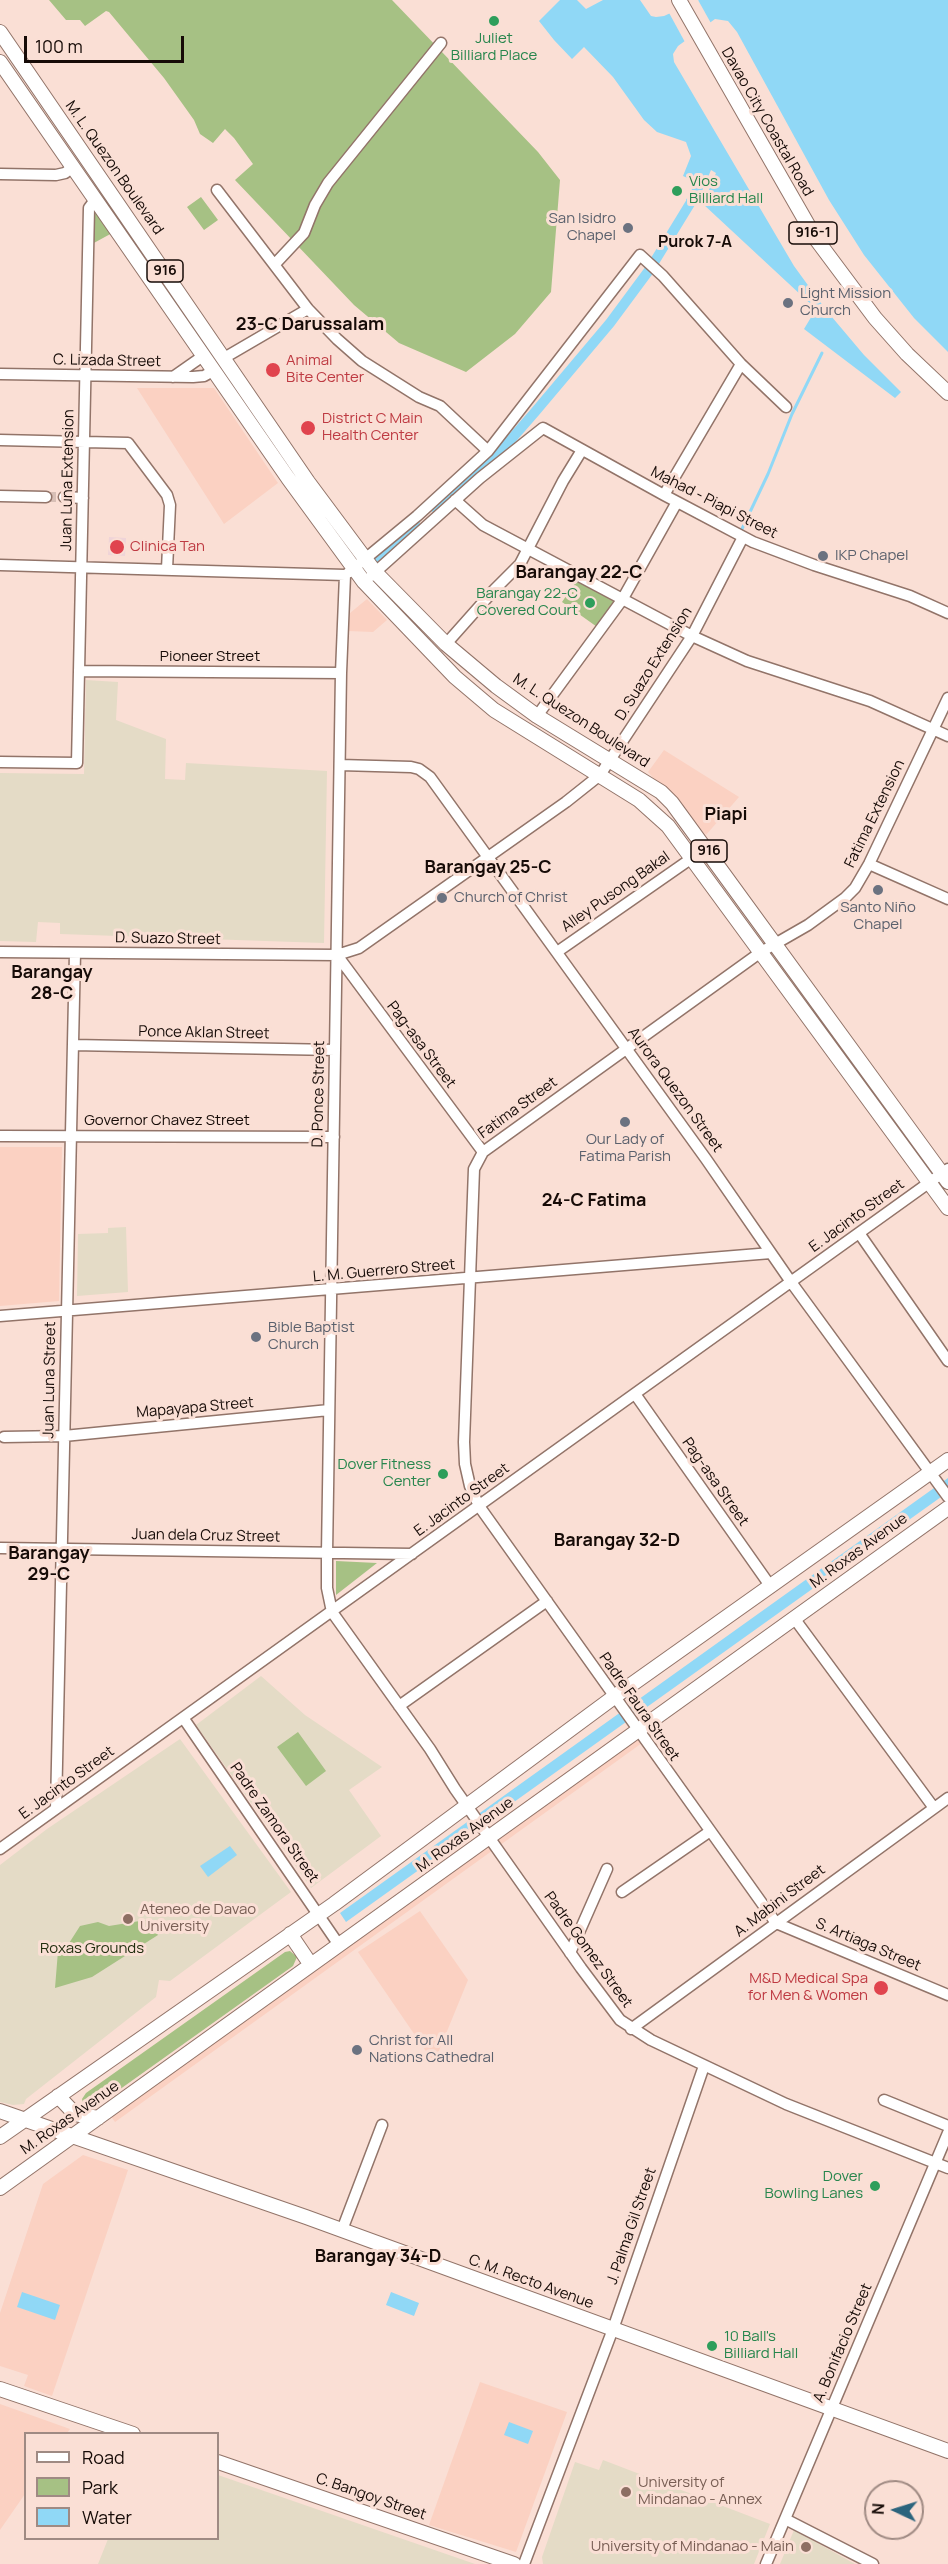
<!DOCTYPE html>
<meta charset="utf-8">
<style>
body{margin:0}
#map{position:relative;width:948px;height:2564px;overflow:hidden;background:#fadfd5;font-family:Manrope,sans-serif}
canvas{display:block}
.legend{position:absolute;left:24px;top:2432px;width:195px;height:108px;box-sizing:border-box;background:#fadfd5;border:2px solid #9f8a83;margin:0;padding:8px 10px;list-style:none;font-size:18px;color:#160b07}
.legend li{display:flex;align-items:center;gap:12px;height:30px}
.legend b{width:30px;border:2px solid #9f8a83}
.north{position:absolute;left:864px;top:2480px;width:60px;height:60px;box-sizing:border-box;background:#fadfd5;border:2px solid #9f8a83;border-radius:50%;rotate:274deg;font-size:16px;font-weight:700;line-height:24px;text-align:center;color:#160b07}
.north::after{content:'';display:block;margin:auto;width:21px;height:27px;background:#2b647d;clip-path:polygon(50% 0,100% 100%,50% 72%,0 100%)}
.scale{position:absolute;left:24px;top:36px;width:160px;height:27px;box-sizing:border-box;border:3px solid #160b07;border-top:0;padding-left:8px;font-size:18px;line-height:21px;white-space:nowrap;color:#160b07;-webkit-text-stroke:4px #fadfd5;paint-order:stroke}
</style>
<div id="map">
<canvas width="948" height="2564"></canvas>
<ul class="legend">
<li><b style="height:8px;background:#fff"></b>Road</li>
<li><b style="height:16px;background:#a6c184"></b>Park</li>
<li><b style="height:16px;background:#90d8f6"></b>Water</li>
</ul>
<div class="north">N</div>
<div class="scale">100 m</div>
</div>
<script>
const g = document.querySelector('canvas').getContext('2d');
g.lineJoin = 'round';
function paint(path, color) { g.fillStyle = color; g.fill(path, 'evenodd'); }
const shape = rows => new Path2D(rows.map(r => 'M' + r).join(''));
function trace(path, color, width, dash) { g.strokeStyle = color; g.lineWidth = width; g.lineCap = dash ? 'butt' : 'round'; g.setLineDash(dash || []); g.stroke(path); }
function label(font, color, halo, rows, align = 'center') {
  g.font = font + ' Manrope,sans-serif'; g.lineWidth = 6; g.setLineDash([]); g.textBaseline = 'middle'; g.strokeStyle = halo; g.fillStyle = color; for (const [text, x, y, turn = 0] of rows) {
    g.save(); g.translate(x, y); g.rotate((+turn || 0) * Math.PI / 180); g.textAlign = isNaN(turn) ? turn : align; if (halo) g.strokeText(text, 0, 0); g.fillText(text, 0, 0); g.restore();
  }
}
const built = shape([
 [137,388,214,388,278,483,224,524],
 [367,599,387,620,373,632,348,631,350,613],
 [664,750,739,797,706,835,648,772],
 [0,1147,62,1147,59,1301,0,1306],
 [630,1726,642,1743,115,2122,103,2105],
 [420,1911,468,1980,434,2063,358,1952],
 [83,2155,128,2170,52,2396,24,2386,28,2375,0,2366,0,2313,43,2184],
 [480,2382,567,2412,516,2552,429,2525],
 [0,2404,70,2429,67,2433,26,2434,25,2494,0,2530]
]);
const education = shape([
 [86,680,118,682,116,720,166,739,165,779,185,780,186,763,327,771,324,943,60,934,60,923,38,922,36,942,0,941,0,773,84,774],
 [126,1227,128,1292,77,1296,78,1234,108,1233,108,1228],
 [261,1676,305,1715,382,1767,349,1790,381,1836,311,1888,196,1725],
 [180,1739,291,1892,170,1981,159,1980,156,1997,26,2099,24,2104,13,2105,0,2102,0,1865,47,1829],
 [603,2460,770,2524,754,2564,543,2564,542,2557,575,2462,599,2470],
 [218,2475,475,2564,98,2564,108,2539,218,2538],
 [794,2530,855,2564,780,2564]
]);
const medical = shape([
 [109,537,126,538,125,556,108,555]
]);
const green = shape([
 [49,0,392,0,538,152,560,180,551,292,515,334,466,372,399,343,354,305,235,180,253,164,234,138,225,129,213,143,200,134,194,120,164,78,109,12,106,11,85,26,80,20,66,20],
 [201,197,218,220,204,230,187,207],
 [92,206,114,232,92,244],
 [579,577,618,604,600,629,562,602],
 [336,1561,377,1563,336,1595],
 [298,1732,326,1771,306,1786,277,1747],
 [146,1920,158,1935,92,1977,55,1988,58,1951,64,1951,80,1926,98,1922,109,1926],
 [290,1951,297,1957,293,1966,95,2107,89,2108,84,2106,82,2099,86,2093,285,1952]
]);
const water = shape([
 [560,0,577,0,586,9,603,0,640,0,651,16,656,17,664,16,699,0,948,0,948,352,914,318,864,255,829,200,737,32,728,21,715,19,678,46,673,54,674,62,794,266,826,310,864,355,901,392,895,398,804,329,816,309,703,204,716,173,711,170,696,205,686,200,696,182,683,176,691,156,686,142,657,132,644,120,613,77,584,47,572,59,554,40,539,21],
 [948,1478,948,1492,346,1922,340,1913],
 [230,1846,237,1855,208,1877,200,1866],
 [22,2292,60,2305,55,2320,17,2307],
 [391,2292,419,2303,414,2316,386,2305],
 [509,2422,533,2431,528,2444,504,2435]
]);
const pier = shape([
 [691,0,698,0,712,25,686,44,668,11]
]);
const stream = shape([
 [741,531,768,474,792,414,822,353]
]);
const canal = shape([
 [434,507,501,451,535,412,610,323,650,269,691,202],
 [375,559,415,524]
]);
const minorTunnel = shape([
 [46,497,64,497]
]);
const minor = shape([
 [0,174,56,175,65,173,73,167],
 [217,190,308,309,337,339,362,361,419,397,440,406,488,451],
 [275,264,304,233,315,205,328,183,441,43],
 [224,358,308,309],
 [0,374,193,377,204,376,213,371],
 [173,377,203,356],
 [0,440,128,443,167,495,170,505,167,569],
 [664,495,741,364],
 [0,496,46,497],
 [64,497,83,498],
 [455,500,483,525,692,636,747,661,870,701,948,736],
 [0,565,345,575],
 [348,573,417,516,488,451,640,255,663,276,741,364,786,407],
 [345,575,341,673,327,1553,327,1588,332,1612,430,1749,455,1789,581,1968,620,2020,651,2040,786,2104,948,2168],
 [371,576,480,478,543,428,664,495,753,542,814,565,910,596,948,613],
 [446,644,494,590,520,564,563,481,582,450],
 [79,671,341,673],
 [537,716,622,600,677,502],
 [0,762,77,763,89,208,95,200],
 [340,765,411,767,419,769,430,777,706,1159,791,1282,948,1497],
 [869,864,948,899],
 [0,952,337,955,359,948,566,802,600,775,692,636,743,537],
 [557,952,692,858],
 [337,955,483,1152],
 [73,1045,335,1050],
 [0,1136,334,1137],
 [859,1233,948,1361],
 [0,1316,771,1253],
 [635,1394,771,1587],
 [4,1437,64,1436,329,1410],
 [0,1548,412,1554],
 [794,1618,934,1808],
 [399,1706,547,1601],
 [184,1719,339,1945],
 [56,1808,75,953],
 [0,1849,948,1169],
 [622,1892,709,1832],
 [776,1923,479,1506,470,1486,465,1464,464,1442,474,1169,483,1152,761,952,808,925,845,898,855,888,869,864,948,698],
 [776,1923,948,1995],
 [570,1953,607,1869],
 [631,2029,948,1798],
 [884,2100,948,2126],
 [342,2230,382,2125],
 [785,2519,873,2564],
 [524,2564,613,2329,704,2066],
 [766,2564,948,2133]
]);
const major = shape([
 [679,0,816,239,875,318,907,354,948,393],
 [0,32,308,482,375,572,446,644,496,686,537,716,661,792,672,803,948,1182],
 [0,62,288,478,364,582,455,677,494,710,639,800,668,826,948,1208],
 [290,1934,311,1965],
 [58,2096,75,2114,98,2118],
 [0,2111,306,2217,948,2451],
 [0,2137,334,1904,614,1697,948,1460],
 [0,2188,948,1508],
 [0,2389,133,2434],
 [218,2462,514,2564]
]);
const markers = [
 [494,21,6,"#2e9e5b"],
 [677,191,6,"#2e9e5b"],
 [628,228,6,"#6b7280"],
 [788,303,6,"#6b7280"],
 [273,370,8,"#e0444e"],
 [308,428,8,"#e0444e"],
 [117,547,8,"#e0444e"],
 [823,556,6,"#6b7280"],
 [590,603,6,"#2e9e5b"],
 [878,890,6,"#6b7280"],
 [442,898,6,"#6b7280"],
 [625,1122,6,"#6b7280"],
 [256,1337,6,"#6b7280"],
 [443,1474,6,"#2e9e5b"],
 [128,1919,6,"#8d6e63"],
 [881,1988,8,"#e0444e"],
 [357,2050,6,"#6b7280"],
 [875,2186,6,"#2e9e5b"],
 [712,2346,6,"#2e9e5b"],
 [626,2492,6,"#8d6e63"],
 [806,2547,6,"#8d6e63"]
];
const shields = [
 [813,233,48],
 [165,271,36],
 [709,851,36]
];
const shieldNames = [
 ["916-1",813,233],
 ["916",165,271],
 ["916",709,851]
];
const leisureNames = [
 ["Juliet",494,39,"center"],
 ["Billiard Place",494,56,"center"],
 ["Vios",689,182,"left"],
 ["Billiard Hall",689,199,"left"],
 ["Barangay 22-C",578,594],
 ["Covered Court",578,611],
 ["Dover Fitness",431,1465],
 ["Center",431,1482],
 ["Dover",863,2177],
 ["Bowling Lanes",863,2194],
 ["10 Ball's",724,2337,"left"],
 ["Billiard Hall",724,2354,"left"]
];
const streetNames = [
 ["Davao City Coastal Road",767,122,60],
 ["M. L. Quezon Boulevard",114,168,55],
 ["C. Lizada Street",107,361,1],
 ["Juan Luna Extension",68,480,-89],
 ["Mahad - Piapi Street",714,503,27],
 ["Pioneer Street",210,657],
 ["D. Suazo Extension",654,664,-58],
 ["M. L. Quezon Boulevard",581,721,33],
 ["Fatima Extension",875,814,-64],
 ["Alley Pusong Bakal",616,892,-35],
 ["D. Suazo Street",168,939,1],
 ["Ponce Aklan Street",204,1033,1],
 ["Pag-asa Street",421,1045,53],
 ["Aurora Quezon Street",675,1090,54],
 ["D. Ponce Street",319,1094,-89],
 ["Fatima Street",518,1108,-36],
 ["Governor Chavez Street",167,1121],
 ["E. Jacinto Street",857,1216,-36],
 ["L. M. Guerrero Street",384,1271,-5],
 ["Juan Luna Street",50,1380,-89],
 ["Mapayapa Street",195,1408,-5],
 ["Pag-asa Street",715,1482,55],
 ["E. Jacinto Street",462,1500,-36],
 ["Juan dela Cruz Street",206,1536,1],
 ["M. Roxas Avenue",859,1551,-36],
 ["Padre Faura Street",639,1707,55],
 ["E. Jacinto Street",67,1783,-36],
 ["Padre Zamora Street",274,1823,55],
 ["M. Roxas Avenue",465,1835,-36],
 ["A. Mabini Street",780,1901,-37],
 ["S. Artiaga Street",868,1945,23],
 ["Padre Gomez Street",588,1950,54],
 ["M. Roxas Avenue",70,2118,-35],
 ["J. Palma Gil Street",632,2226,-71],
 ["C. M. Recto Avenue",531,2282,20],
 ["A. Bonifacio Street",843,2343,-67],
 ["C. Bangoy Street",371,2497,19]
];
const worshipNames = [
 ["San Isidro",616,219,"right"],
 ["Chapel",616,236,"right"],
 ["Light Mission",800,294],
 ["Church",800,311],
 ["IKP Chapel",835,556],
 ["Church of Christ",454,898],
 ["Santo Niño",878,908,"center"],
 ["Chapel",878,925,"center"],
 ["Our Lady of",625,1140,"center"],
 ["Fatima Parish",625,1157,"center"],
 ["Bible Baptist",268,1328],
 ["Church",268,1345],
 ["Christ for All",369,2041],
 ["Nations Cathedral",369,2058]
];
const healthNames = [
 ["Animal",286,361],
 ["Bite Center",286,378],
 ["District C Main",322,419],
 ["Health Center",322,436],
 ["Clinica Tan",130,547],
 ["M&D Medical Spa",868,1979,"right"],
 ["for Men & Women",868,1996,"right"]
];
const educationNames = [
 ["Ateneo de Davao",140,1910],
 ["University",140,1927],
 ["University of",638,2483],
 ["Mindanao - Annex",638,2500],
 ["University of Mindanao - Main",794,2547,"right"]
];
const parkNames = [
 ["Roxas Grounds",92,1949]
];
const neighbourhoodNames = [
 ["Purok 7-A",695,243]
];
const quarterNames = [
 ["23-C Darussalam",310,325],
 ["Barangay 22-C",579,573],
 ["Piapi",726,815],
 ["Barangay 25-C",488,868],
 ["Barangay",52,973],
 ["28-C",52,994],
 ["24-C Fatima",594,1201],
 ["Barangay 32-D",617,1541],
 ["Barangay",49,1554],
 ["29-C",49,1575],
 ["Barangay 34-D",378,2257]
];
paint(built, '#fbd1c2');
paint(education, '#e4dbc6');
paint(medical, '#efd4d8');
paint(green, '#a6c184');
paint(water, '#90d8f6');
paint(pier, '#fadfd5');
trace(stream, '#90d8f6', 3);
trace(canal, '#90d8f6', 10);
trace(minorTunnel, '#d8bfb6', 10, [10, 5]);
trace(minor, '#927469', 13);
trace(major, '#927469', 16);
trace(minor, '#fff', 10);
trace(major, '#fff', 14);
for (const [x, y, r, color] of markers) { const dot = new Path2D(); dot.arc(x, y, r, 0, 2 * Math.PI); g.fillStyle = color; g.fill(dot); trace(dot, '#fadfd5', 2); }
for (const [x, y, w] of shields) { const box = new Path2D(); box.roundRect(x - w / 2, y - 11, w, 22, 4.5); g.fillStyle = '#fadfd5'; g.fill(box); trace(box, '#160b07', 1.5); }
label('bold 14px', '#160b07', null, shieldNames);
label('15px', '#27864d', '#fadfd5', leisureNames, 'right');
label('15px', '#160b07', '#fadfd5', streetNames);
label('15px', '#5b616d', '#fadfd5', worshipNames, 'left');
label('15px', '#be3a42', '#fadfd5', healthNames, 'left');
label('15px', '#785e54', '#fadfd5', educationNames, 'left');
label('15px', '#222e0f', '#fadfd5', parkNames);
label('bold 16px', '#160b07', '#fadfd5', neighbourhoodNames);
label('bold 18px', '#160b07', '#fadfd5', quarterNames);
</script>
